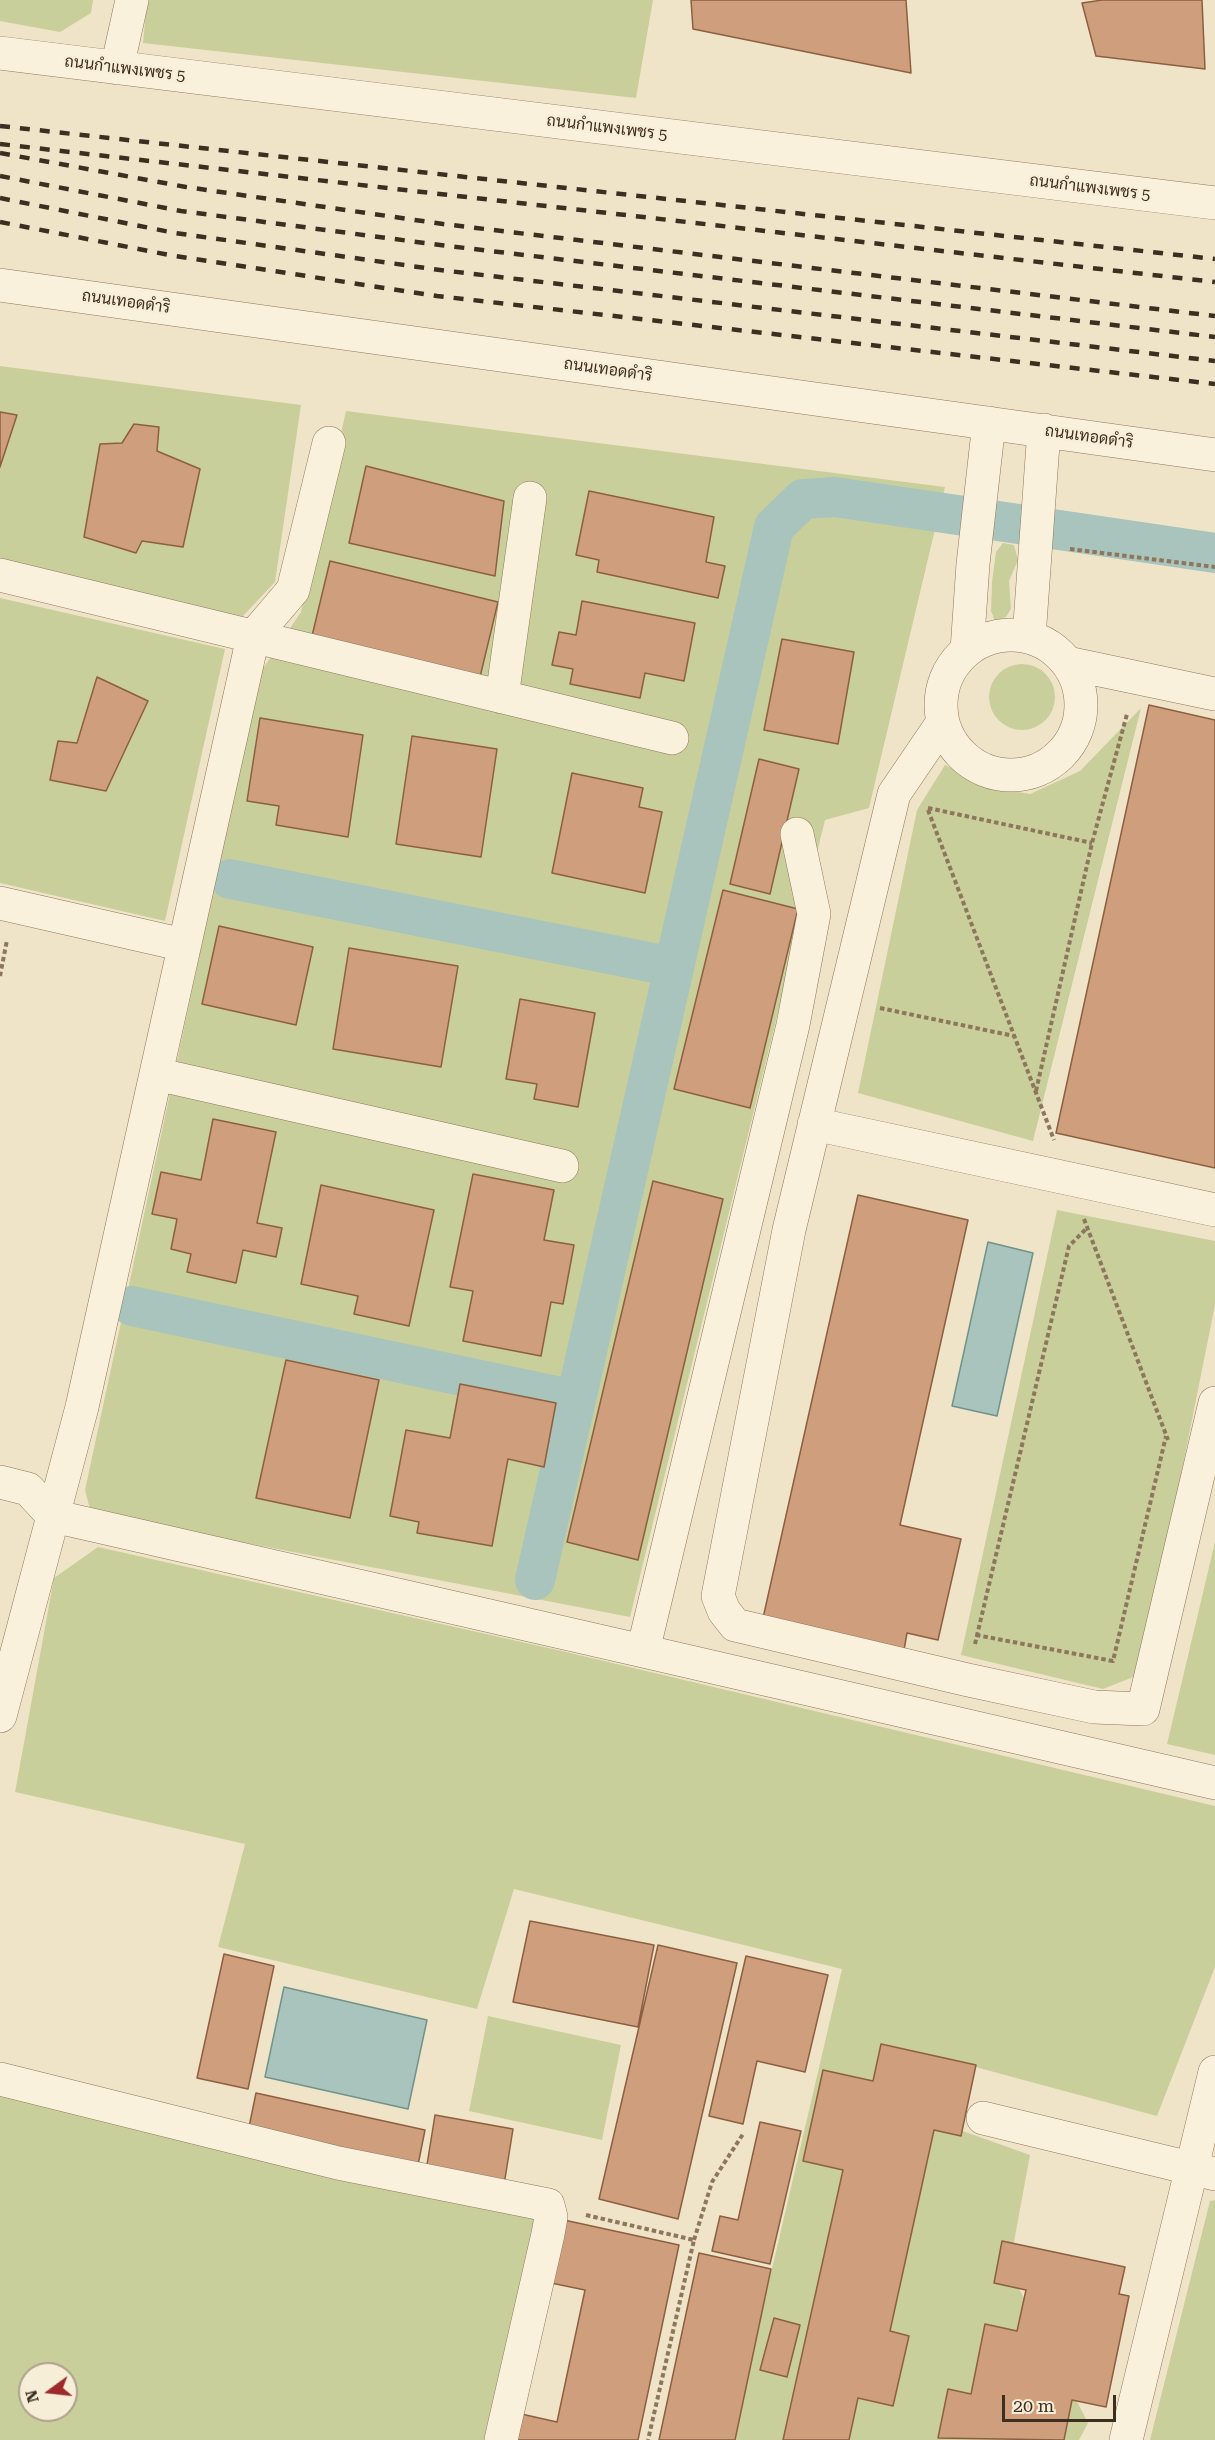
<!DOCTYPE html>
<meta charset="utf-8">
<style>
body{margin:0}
#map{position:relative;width:1215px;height:2440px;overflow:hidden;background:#f0e4c8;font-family:"Roboto Serif",serif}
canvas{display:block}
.north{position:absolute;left:18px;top:2362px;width:60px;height:60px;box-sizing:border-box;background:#f7eed8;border:2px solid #ada18e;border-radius:50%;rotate:255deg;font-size:16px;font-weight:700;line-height:24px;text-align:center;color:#3d2e20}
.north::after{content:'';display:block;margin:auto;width:21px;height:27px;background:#9e2a2b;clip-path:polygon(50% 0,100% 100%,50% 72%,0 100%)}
.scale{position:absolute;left:1002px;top:2395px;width:114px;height:27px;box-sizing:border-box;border:3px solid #3d2e20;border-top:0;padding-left:8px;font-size:18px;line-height:21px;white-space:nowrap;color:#3d2e20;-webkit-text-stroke:4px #f7eed8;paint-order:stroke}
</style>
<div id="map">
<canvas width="1215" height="2440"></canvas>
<div class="north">N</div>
<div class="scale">20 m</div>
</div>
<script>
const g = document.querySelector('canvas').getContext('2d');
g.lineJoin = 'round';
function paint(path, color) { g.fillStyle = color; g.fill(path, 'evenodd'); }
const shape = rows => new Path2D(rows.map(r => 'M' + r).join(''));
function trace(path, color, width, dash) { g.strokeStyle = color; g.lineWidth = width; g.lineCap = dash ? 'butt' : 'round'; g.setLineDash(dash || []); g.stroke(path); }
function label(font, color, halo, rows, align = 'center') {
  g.font = font + ' "Roboto Serif",Sarabun,serif'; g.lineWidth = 4.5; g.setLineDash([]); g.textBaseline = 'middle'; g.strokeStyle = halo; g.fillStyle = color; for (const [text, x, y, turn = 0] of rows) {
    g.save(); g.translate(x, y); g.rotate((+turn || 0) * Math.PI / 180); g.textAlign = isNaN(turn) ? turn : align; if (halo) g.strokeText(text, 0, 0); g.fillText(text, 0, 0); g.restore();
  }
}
const green = shape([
 [0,0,93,0,91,13,60,32,0,21],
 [147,0,653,0,636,98,143,43],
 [0,366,301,405,275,582,242,617,0,562],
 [346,411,945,487,869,808,825,820,630,1617,91,1513,85,1490,260,673,301,612],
 [1003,543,1014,545,1018,560,1009,581,1011,609,1006,617,995,621,991,611,992,582,996,552],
 [0,598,225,649,165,921,0,883],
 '989 697a33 33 0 1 1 66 0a33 33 0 1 1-66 0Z',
 [1141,708,1033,1141,858,1093,917,810,945,765,994,788,1030,794,1080,771],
 [1057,1210,1215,1241,1215,1305,1141,1674,1103,1689,961,1655],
 [1215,1542,1215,1755,1167,1744],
 [98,1547,562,1651,1215,1806,1215,1967,1157,2116,942,2058,904,2110,1030,2155,1009,2269,1088,2423,1079,2440,732,2440,842,1969,514,1889,477,2009,218,1947,245,1844,15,1792,54,1578],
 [488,2016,621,2045,602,2140,469,2111],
 [0,2087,540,2213,488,2440,0,2440],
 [30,2374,66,2374,66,2410,30,2410],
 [1215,2200,1215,2440,1150,2440,1210,2201]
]);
const water = shape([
 [988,1242,1033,1253,997,1416,952,1406,988,1242],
 [284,1987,427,2020,408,2109,265,2077,284,1987]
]);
const canal = shape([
 [230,879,674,967],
 [132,1306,575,1400],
 [535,1580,774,527,803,499,835,497,1215,553]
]);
const building = shape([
 [691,0,906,0,911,73,693,29,691,0],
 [1102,0,1202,0,1205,69,1096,56,1082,3,1102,0],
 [0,412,17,415,0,467,0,412],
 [134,424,159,427,157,451,200,469,183,547,142,541,136,553,84,537,100,444,122,443,134,424],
 [366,466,504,501,495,576,349,543,366,466],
 [589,491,714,517,706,562,725,566,718,598,597,572,599,560,576,555,589,491],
 [330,561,498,602,480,677,312,636,330,561],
 [582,601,695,623,684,681,645,673,640,698,570,684,573,669,552,665,559,632,576,635,582,601],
 [782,639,854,652,838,744,764,730,782,639],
 [97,677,148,701,106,791,50,780,58,741,77,743,97,677],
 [1149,705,1215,720,1215,1168,1056,1133,1149,705],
 [260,718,363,735,348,837,276,825,279,806,247,801,260,718],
 [412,736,497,749,481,857,396,844,412,736],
 [759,759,799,769,770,894,730,884,759,759],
 [572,773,643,788,639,807,662,812,645,893,552,873,572,773],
 [723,890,798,909,750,1108,674,1089,723,890],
 [219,926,313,947,296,1025,202,1004,219,926],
 [349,948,458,966,441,1067,333,1049,349,948],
 [520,999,595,1013,578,1107,534,1099,537,1084,506,1079,520,999],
 [213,1119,276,1132,257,1223,282,1228,276,1257,243,1250,236,1283,187,1272,191,1254,171,1249,177,1219,152,1214,161,1172,201,1180,213,1119],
 [473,1174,554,1190,544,1240,574,1245,563,1304,551,1302,541,1356,463,1341,473,1291,450,1287,473,1174],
 [653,1181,723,1199,638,1560,567,1542,653,1181],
 [321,1185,434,1210,409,1326,354,1314,358,1296,301,1284,321,1185],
 [858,1195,968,1220,900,1525,961,1539,938,1640,907,1633,904,1650,763,1618,858,1195],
 [286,1360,379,1380,350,1518,256,1498,286,1360],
 [460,1384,556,1403,544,1467,508,1459,492,1546,417,1533,419,1522,390,1516,406,1430,450,1438,460,1384],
 [530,1921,654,1945,638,2027,513,2002,530,1921],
 [658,1945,737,1963,678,2219,599,2199,658,1945],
 [224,1954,274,1966,248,2089,197,2078,224,1954],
 [746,1956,828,1975,805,2072,757,2061,743,2124,709,2116,746,1956],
 [881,2044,976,2065,961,2136,934,2130,890,2331,909,2336,893,2406,858,2398,849,2440,783,2440,843,2170,803,2161,823,2070,873,2081,881,2044],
 [256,2093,425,2130,418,2165,249,2127,256,2093],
 [435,2115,513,2129,504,2185,426,2171,435,2115],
 [760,2122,801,2131,770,2264,712,2251,720,2216,738,2220,760,2122],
 [564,2220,679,2245,638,2440,512,2440,517,2413,557,2422,585,2290,551,2283,564,2220],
 [1002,2241,1125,2267,1119,2294,1129,2296,1106,2407,1072,2400,1064,2440,938,2438,948,2389,971,2394,985,2324,1017,2331,1026,2290,994,2283,1002,2241],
 [699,2253,771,2269,735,2440,659,2440,699,2253],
 [774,2318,800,2325,787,2377,760,2370,774,2318]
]);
const path = shape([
 [1070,549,1215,567],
 [928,808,1092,843],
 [928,810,1054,1140],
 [0,976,7,940],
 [880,1008,1014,1036],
 [1036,1091,1092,843,1127,714],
 [1084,1219,1168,1440],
 [976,1635,1113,1661,1166,1436],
 [975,1644,1069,1246,1087,1228],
 [586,2215,694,2240,648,2440],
 [694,2240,712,2182,743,2134]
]);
const minor = shape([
 [0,53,1215,203],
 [117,68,132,0],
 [0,285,1215,455],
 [0,575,672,738],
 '941 705a70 70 0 1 1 140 0a70 70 0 1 1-140 0Z',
 [1029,637,1044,430],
 [967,650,973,564,989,423],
 [1067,663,1215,694],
 [502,697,530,498],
 [943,722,894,794,789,1230,718,1596,724,1611,735,1625,968,1680,1094,1707,1143,1709,1215,1403],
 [0,903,184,945],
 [156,1074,562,1166],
 [814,1124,1215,1210],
 [0,1482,28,1489,53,1516,643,1651,793,1025,814,914,797,834],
 [643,1651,1215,1783],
 [0,1716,82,1407,253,637,293,590,329,443],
 [0,2079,338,2163,548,2205,551,2217,548,2234,501,2440],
 [983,2118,1215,2174],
 [1126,2440,1215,2072]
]);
const rail = shape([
 [0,126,1215,259],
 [0,144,1215,282],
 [0,153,186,187,443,224,1215,316],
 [0,176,181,211,440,245,1215,337],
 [0,198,175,233,440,270,1215,361],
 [0,222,169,255,437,296,1215,384]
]);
const streetNames = [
 ["ถนนกำแพงเพชร 5",125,69,7],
 ["ถนนกำแพงเพชร 5",607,128,7],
 ["ถนนกำแพงเพชร 5",1090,188,7],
 ["ถนนเทอดดำริ",126,302,8],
 ["ถนนเทอดดำริ",608,370,8],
 ["ถนนเทอดดำริ",1089,437,8]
];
paint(green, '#c9cf9b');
paint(water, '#a9c4bc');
trace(water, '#6f938a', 1.5);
trace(canal, '#a9c4bc', 40);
paint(building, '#cf9f7d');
trace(building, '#8d5f41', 1.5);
trace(minor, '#8d765c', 34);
trace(path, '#8d765c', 4, [4.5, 3]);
trace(minor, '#faf1dc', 33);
trace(rail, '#3d2e20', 4.5, [10, 10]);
label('16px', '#3d2e20', '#f7eed8', streetNames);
</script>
